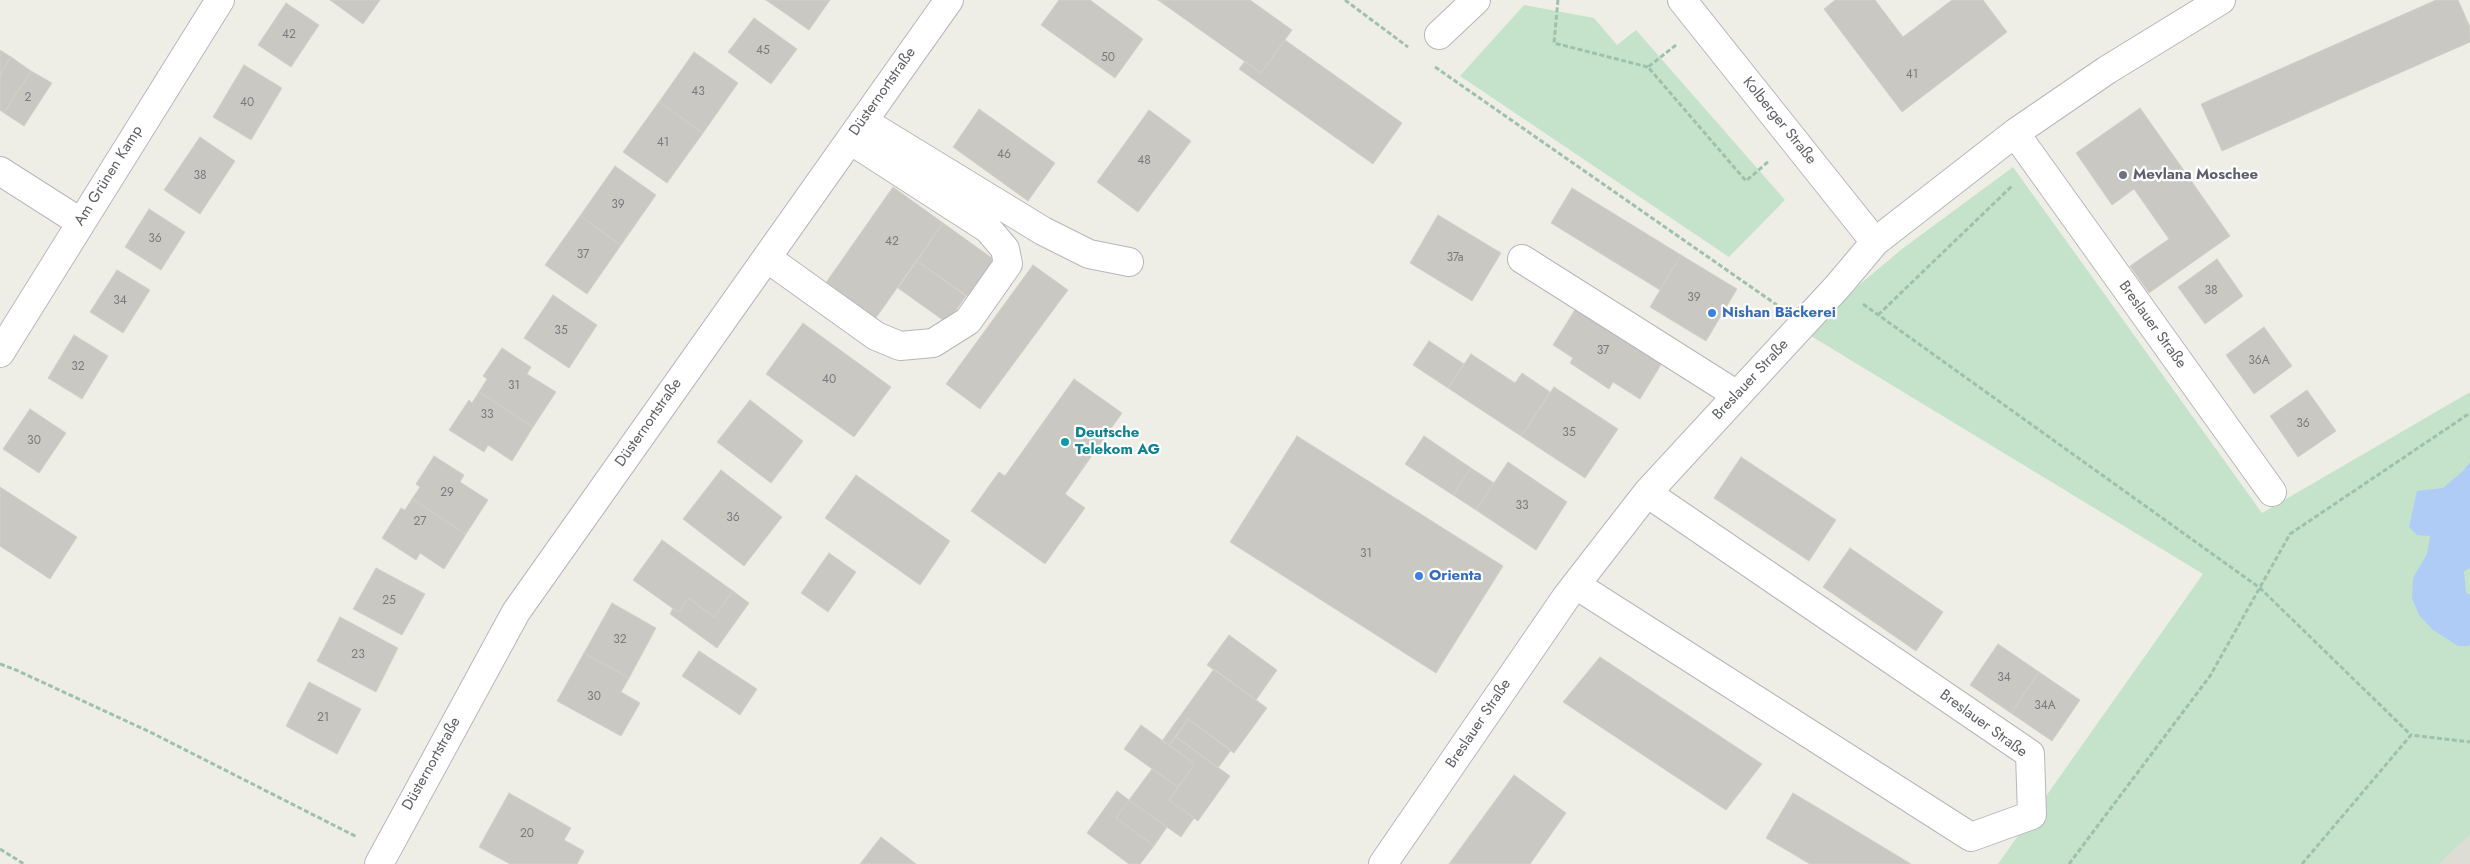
<!DOCTYPE html>
<meta charset="utf-8">
<style>
body{margin:0}
canvas{display:block;background:#eeeee6}
</style>
<canvas width="2470" height="864"></canvas>
<script>
const g = document.querySelector('canvas').getContext('2d');
g.lineJoin = 'round';
function paint(path, color) { g.fillStyle = color; g.fill(path, 'evenodd'); }
const shape = rows => new Path2D(rows.map(r => 'M' + r).join(''));
function trace(path, color, width, dash) { g.strokeStyle = color; g.lineWidth = width; g.lineCap = dash ? 'butt' : 'round'; g.setLineDash(dash || []); g.stroke(path); }
function label(font, color, halo, rows, align = 'center') {
  g.font = font + ' Jost,sans-serif'; g.lineWidth = 4.5; g.setLineDash([]); g.textBaseline = 'middle'; g.strokeStyle = halo; g.fillStyle = color; for (const [text, x, y, turn = 0] of rows) {
    g.save(); g.translate(x, y); g.rotate((+turn || 0) * Math.PI / 180); g.textAlign = isNaN(turn) ? turn : align; if (halo) g.strokeText(text, 0, 0); g.fillText(text, 0, 0); g.restore();
  }
}
const education = shape([
 [2470,835,2470,864,2439,864]
]);
const green = shape([
 [1524,5,1594,18,1617,45,1636,30,1785,200,1729,257,1460,76],
 [2013,167,2262,513,2470,392,2470,835,2439,864,1998,864,2203,574,1811,336,1859,285,1902,249]
]);
const water = shape([
 [2470,462,2470,568,2464,571,2466,592,2470,596,2470,644,2469,646,2458,646,2433,630,2419,615,2412,598,2413,578,2427,554,2430,536,2417,535,2409,527,2417,491,2443,488,2463,471]
]);
const building = shape([
 [330,0,380,0,363,24,330,0],
 [766,0,830,0,809,30,766,0],
 [1059,0,1090,0,1143,39,1115,78,1041,25,1059,0],
 [1158,0,1250,0,1292,30,1261,73,1158,0],
 [1835,0,1875,0,1903,37,1952,0,1983,0,2007,32,1902,112,1824,9,1835,0],
 [2436,0,2458,0,2470,27,2470,42,2222,151,2201,104,2436,0],
 [286,3,319,25,291,67,258,45,286,3],
 [754,18,797,49,771,84,728,52,754,18],
 [1285,40,1402,123,1373,164,1239,69,1245,61,1261,73,1285,40],
 [0,50,11,57,0,75,0,50],
 [694,52,738,83,703,133,659,102,694,52],
 [11,57,31,71,4,113,0,110,0,75,11,57],
 [244,65,282,88,251,140,213,117,244,65],
 [31,71,52,83,24,126,4,113,31,71],
 [659,102,703,133,667,183,623,152,659,102],
 [2140,108,2230,236,2149,293,2130,266,2169,239,2134,189,2112,205,2076,153,2140,108],
 [979,109,1055,163,1028,201,953,147,979,109],
 [1149,110,1191,141,1138,212,1097,182,1149,110],
 [200,137,235,161,200,214,164,190,200,137],
 [615,166,656,195,621,245,580,216,615,166],
 [893,187,943,223,873,322,823,287,893,187],
 [1572,188,1681,255,1660,290,1551,223,1572,188],
 [149,209,185,232,161,270,125,247,149,209],
 [1438,215,1501,253,1472,301,1410,263,1438,215],
 [580,216,621,245,587,294,545,265,580,216],
 [943,223,996,261,970,298,917,261,943,223],
 [1681,255,1737,289,1706,341,1650,307,1681,255],
 [2217,259,2243,296,2205,324,2178,287,2217,259],
 [917,261,966,296,947,323,898,288,917,261],
 [1033,265,1068,290,980,409,946,384,1033,265],
 [117,270,150,290,123,333,90,312,117,270],
 [553,295,597,325,569,368,524,338,553,295],
 [1576,308,1662,363,1640,399,1613,382,1609,389,1570,363,1573,358,1553,345,1576,308],
 [803,323,891,387,854,437,766,374,803,323],
 [2264,327,2292,366,2254,394,2226,355,2264,327],
 [74,335,108,356,82,399,48,378,74,335],
 [1429,341,1464,364,1448,388,1413,365,1429,341],
 [502,348,531,367,527,374,556,392,533,427,479,392,487,379,483,376,502,348],
 [1471,354,1515,383,1522,373,1550,392,1521,436,1448,388,1471,354],
 [1074,379,1122,413,1065,494,1085,508,1045,564,971,511,999,472,1005,476,1074,379],
 [1554,387,1618,429,1585,478,1521,436,1554,387],
 [2307,390,2336,431,2298,457,2270,416,2307,390],
 [479,392,533,427,512,461,488,445,484,452,449,430,469,400,472,403,479,392],
 [750,400,803,441,771,483,717,442,750,400],
 [30,409,66,433,39,473,3,449,30,409],
 [1297,436,1503,566,1436,673,1230,542,1297,436],
 [1424,436,1471,468,1453,495,1405,464,1424,436],
 [434,456,464,475,460,482,488,500,466,534,412,499,420,487,416,484,434,456],
 [1741,457,1836,520,1809,561,1714,498,1741,457],
 [1508,462,1567,502,1536,550,1476,510,1508,462],
 [1471,468,1494,483,1476,510,1453,495,1471,468],
 [721,470,782,517,744,566,683,519,721,470],
 [856,475,950,541,920,585,825,518,856,475],
 [0,487,77,537,50,579,0,546,0,487],
 [412,499,466,534,444,569,420,553,416,560,382,538,401,508,405,510,412,499],
 [662,540,733,591,714,617,689,598,678,612,633,580,662,540],
 [1850,548,1943,612,1916,651,1823,587,1850,548],
 [829,553,856,572,828,612,801,593,829,553],
 [376,568,425,594,402,635,353,609,376,568],
 [733,591,749,603,717,648,670,614,673,608,678,612,689,598,714,617,733,591],
 [612,603,656,628,629,678,584,653,612,603],
 [340,617,398,648,376,692,317,661,340,617],
 [1229,635,1277,670,1256,700,1207,665,1229,635],
 [1998,644,2039,672,2011,713,1970,685,1998,644],
 [699,651,757,689,740,715,682,676,699,651],
 [584,653,629,678,621,692,640,703,621,736,557,701,584,653],
 [1600,657,1762,764,1726,810,1563,702,1600,657],
 [1214,669,1267,708,1234,753,1188,719,1169,745,1162,741,1214,669],
 [2039,672,2080,700,2052,741,2011,713,2039,672],
 [309,682,361,709,337,754,286,726,309,682],
 [1188,719,1231,750,1218,768,1176,737,1188,719],
 [1141,725,1195,764,1178,787,1124,749,1141,725],
 [1176,737,1230,776,1198,821,1169,800,1195,764,1169,745,1176,737],
 [1152,769,1178,787,1169,800,1194,818,1181,837,1129,800,1152,769],
 [1514,775,1566,813,1530,864,1449,864,1514,775],
 [1117,791,1129,800,1116,818,1154,846,1140,864,1129,864,1087,833,1117,791],
 [509,793,571,828,564,840,584,851,577,864,510,864,479,847,509,793],
 [1793,793,1830,815,1911,864,1810,864,1766,838,1793,793],
 [1129,800,1167,827,1154,846,1116,818,1129,800],
 [881,837,916,864,860,864,881,837]
]);
const path = shape([
 [1345,0,1408,47],
 [1558,0,1554,43,1648,67],
 [1676,45,1648,67,1746,181,1769,161],
 [1435,67,1777,305],
 [1863,304,2260,588,2411,735],
 [1878,315,2013,185],
 [0,664,16,670,150,732,357,837],
 [0,849,24,864],
 [2069,864,2210,676,2290,534,2470,413],
 [2302,864,2411,735,2470,742]
]);
const minor = shape([
 [1682,0,1875,242],
 [1439,35,1476,0],
 [863,121,1043,231,1089,254,1129,262],
 [2015,133,2272,492],
 [0,171,80,222],
 [767,258,876,336,900,346,933,343,968,321,1008,264,1005,249,988,229,850,140],
 [1522,259,1737,395],
 [0,353,220,0],
 [1576,585,1971,837,2032,815,2030,754,1647,493],
 [379,864,516,612,949,0],
 [1383,864,1567,596,1647,493,1838,286,1875,242,2015,133,2107,70,2221,0]
]);
const markers = [
 [2123,175,5,"#6b7280"],
 [1712,313,5,"#3f7fe0"],
 [1065,442,5,"#0f9aa8"],
 [1419,576,5,"#3f7fe0"]
];
const numberNames = [
 ["42",289,35],
 ["45",763,51],
 ["50",1108,58],
 ["41",1912,75],
 ["43",698,92],
 ["2",28,98],
 ["40",247,103],
 ["41",663,143],
 ["46",1004,155],
 ["48",1144,161],
 ["38",200,176],
 ["39",618,205],
 ["36",155,239],
 ["42",892,242],
 ["37",583,255],
 ["37a",1455,258],
 ["38",2211,291],
 ["39",1694,298],
 ["34",120,301],
 ["35",561,331],
 ["37",1603,351],
 ["36A",2259,361],
 ["32",78,367],
 ["40",829,380],
 ["31",514,386],
 ["33",487,415],
 ["36",2303,424],
 ["35",1569,433],
 ["30",34,441],
 ["29",447,493],
 ["33",1522,506],
 ["36",733,518],
 ["27",420,522],
 ["31",1366,554],
 ["25",389,601],
 ["32",620,640],
 ["23",358,655],
 ["34",2004,678],
 ["30",594,697],
 ["34A",2045,706],
 ["21",323,718],
 ["20",527,834]
];
const streetNames = [
 ["Düsternortstraße",883,92,-55],
 ["Kolberger Straße",1779,121,51],
 ["Am Grünen Kamp",109,176,-58],
 ["Breslauer Straße",2152,325,54],
 ["Breslauer Straße",1751,380,-47],
 ["Düsternortstraße",649,423,-55],
 ["Breslauer Straße",1479,724,-56],
 ["Breslauer Straße",1983,724,36],
 ["Düsternortstraße",432,764,-61]
];
const worshipNames = [
 ["Mevlana Moschee",2133,175]
];
const shopNames = [
 ["Nishan Bäckerei",1722,313],
 ["Orienta",1429,576]
];
const cultureNames = [
 ["Deutsche",1075,433],
 ["Telekom AG",1075,450]
];
paint(education, '#deddd5');
paint(green, '#c5e3ca');
paint(water, '#aeccf6');
paint(building, '#cac8c3');
trace(building, '#d3d0c5', 1);
trace(minor, '#b6b7bb', 30);
trace(path, '#9ec1ad', 3, [5, 2.5]);
trace(minor, '#fff', 28);
for (const [x, y, r, color] of markers) { const dot = new Path2D(); dot.arc(x, y, r, 0, 2 * Math.PI); g.fillStyle = color; g.fill(dot); trace(dot, '#fff', 2); }
label('12px', '#797a7c', null, numberNames);
label('15px', '#5e6065', '#fff', streetNames);
label('bold 15px', '#5b616d', '#fff', worshipNames, 'left');
label('bold 15px', '#366cbe', '#fff', shopNames, 'left');
label('bold 15px', '#0d838f', '#fff', cultureNames, 'left');
</script>
